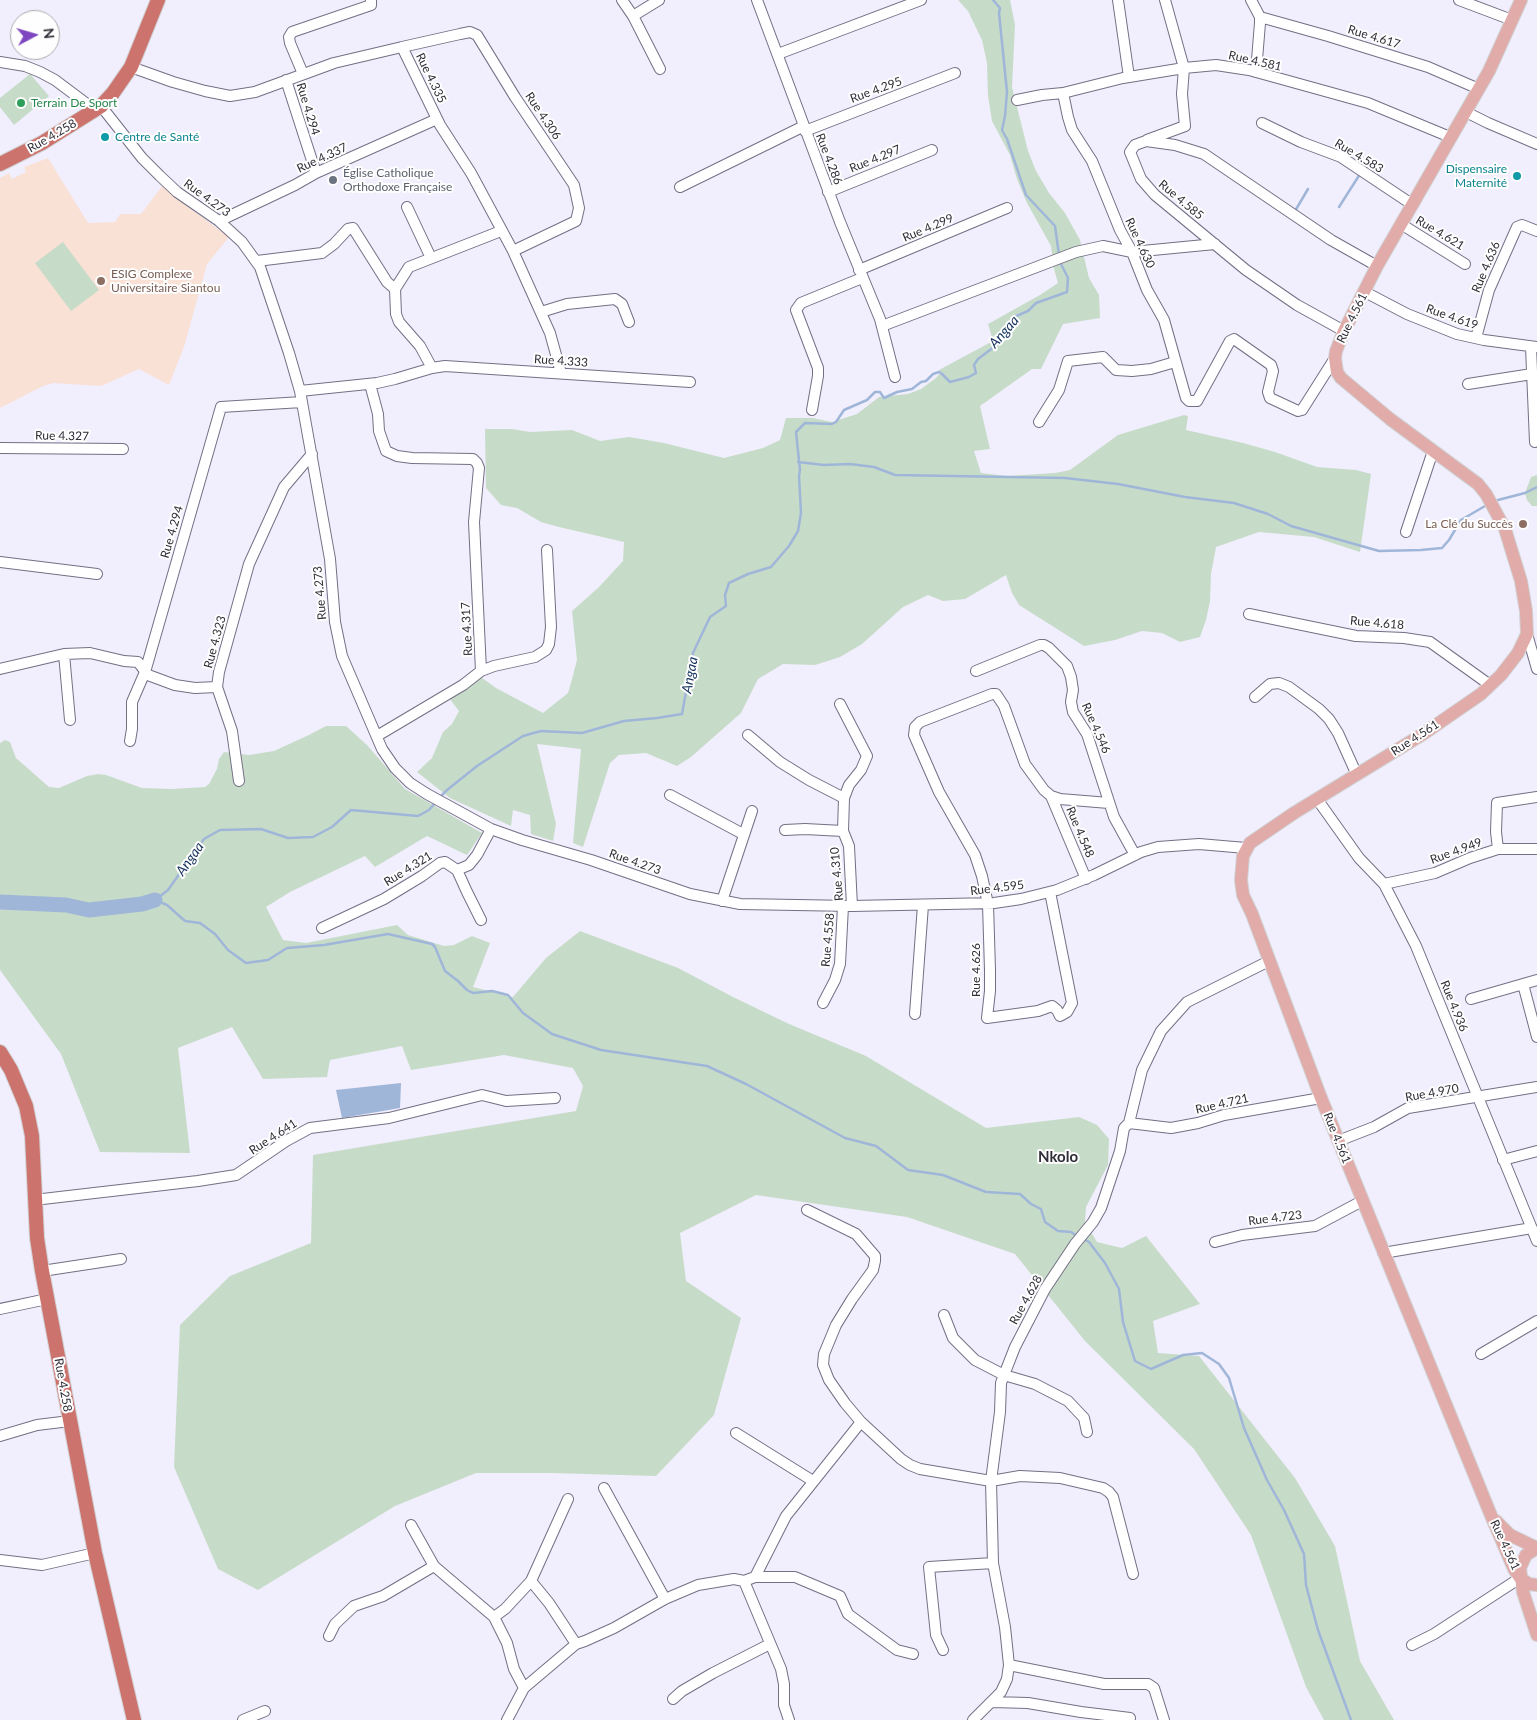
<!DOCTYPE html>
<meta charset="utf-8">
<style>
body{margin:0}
#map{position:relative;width:1537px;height:1720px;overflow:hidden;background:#f1eefd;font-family:Lato,sans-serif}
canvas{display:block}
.north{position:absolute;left:10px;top:10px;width:50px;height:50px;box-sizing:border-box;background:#fefefe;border:1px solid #abaaae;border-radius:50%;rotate:84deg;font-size:14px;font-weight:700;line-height:20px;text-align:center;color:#2f2d36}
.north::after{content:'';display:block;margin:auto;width:18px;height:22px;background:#7f48c0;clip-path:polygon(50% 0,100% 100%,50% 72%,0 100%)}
</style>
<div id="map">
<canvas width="1537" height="1720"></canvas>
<div class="north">N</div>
</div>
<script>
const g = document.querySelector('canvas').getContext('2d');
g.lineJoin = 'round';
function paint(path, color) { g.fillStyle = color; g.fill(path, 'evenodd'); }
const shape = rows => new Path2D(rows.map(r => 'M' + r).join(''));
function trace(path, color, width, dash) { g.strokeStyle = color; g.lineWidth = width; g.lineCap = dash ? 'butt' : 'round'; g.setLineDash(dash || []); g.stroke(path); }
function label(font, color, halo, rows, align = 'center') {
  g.font = font + ' Lato,sans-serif'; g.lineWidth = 4; g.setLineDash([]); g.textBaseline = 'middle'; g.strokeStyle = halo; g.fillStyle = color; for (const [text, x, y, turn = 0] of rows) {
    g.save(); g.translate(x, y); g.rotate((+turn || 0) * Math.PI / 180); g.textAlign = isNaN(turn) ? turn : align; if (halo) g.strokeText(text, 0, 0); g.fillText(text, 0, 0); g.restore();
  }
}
const education = shape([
 [48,158,88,223,115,222,120,214,141,214,163,185,171,194,229,237,207,264,184,347,169,385,139,369,101,386,53,383,43,386,0,408,0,178,9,173,12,179,26,172,24,167]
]);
const green = shape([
 [958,0,1010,0,1015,25,1012,87,1028,151,1036,171,1049,193,1065,213,1080,240,1089,278,1099,295,1100,318,1063,324,1041,369,1032,369,980,406,990,449,974,451,981,473,1007,476,1055,473,1070,470,1118,435,1184,415,1188,416,1186,430,1243,443,1275,452,1317,467,1356,470,1371,474,1360,552,1314,537,1259,532,1216,547,1211,574,1210,601,1206,620,1200,637,1180,642,1162,633,1142,631,1115,640,1084,646,1019,605,1012,593,1006,575,965,599,943,601,928,595,903,607,862,644,840,657,815,665,783,664,758,679,741,713,691,757,677,766,646,753,619,755,610,763,583,847,573,843,581,749,537,744,556,824,553,841,531,834,530,815,513,810,511,826,450,798,417,772,432,758,443,732,452,724,459,711,449,698,482,678,496,688,543,713,568,693,571,683,577,660,572,611,598,588,623,561,624,542,559,527,541,522,517,508,501,505,486,488,485,429,512,429,530,432,572,430,600,441,629,437,664,443,724,458,763,448,780,440,786,418,813,418,832,422,857,414,879,397,908,394,921,389,936,378,940,373,939,370,993,341,988,324,1040,295,1058,283,1054,269,1051,246,1027,203,1017,179,1010,155,992,121,988,96,987,63,982,40,968,11],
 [30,74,49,96,14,125,0,107,0,98],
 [63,242,99,290,71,311,35,263],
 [1537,475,1537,506,1532,506,1527,500,1525,493,1531,477],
 [326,726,346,726,367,745,405,789,482,833,467,855,427,836,375,867,365,856,290,892,266,907,283,940,306,943,397,925,408,935,444,946,454,945,472,936,490,943,473,987,513,997,546,958,580,931,678,968,733,997,789,1024,866,1056,986,1128,1079,1117,1097,1125,1109,1139,1108,1165,1086,1207,1085,1222,1097,1242,1122,1248,1146,1236,1200,1304,1153,1321,1158,1353,1199,1356,1295,1478,1335,1546,1360,1661,1394,1720,1324,1720,1306,1687,1251,1535,1194,1449,1085,1341,1015,1254,907,1217,756,1195,680,1233,686,1281,741,1318,714,1415,656,1476,551,1473,476,1473,395,1506,258,1590,218,1569,174,1467,180,1325,230,1276,311,1243,313,1155,576,1111,583,1086,573,1068,504,1055,411,1070,402,1046,330,1060,327,1077,263,1079,232,1027,178,1048,190,1153,100,1152,61,1054,0,970,0,743,5,740,10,742,16,758,49,787,59,788,87,776,98,774,106,775,142,788,172,789,205,787,209,784,217,769,219,759,224,752,249,755,274,751,309,735]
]);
const water = shape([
 [401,1083,400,1108,342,1118,336,1090]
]);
const stream = shape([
 [993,0,1000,8,999,13,1007,92,1005,116,1002,130,1007,139,1026,195,1055,226,1059,255],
 [1339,207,1360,174],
 [1295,211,1308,189],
 [798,462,824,465,850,464,874,467,895,475,1065,478,1118,484,1185,497,1234,503,1268,514,1291,526,1379,551,1421,550,1442,548,1449,540,1461,520,1485,506],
 [1498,500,1525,493,1537,487],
 [439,798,447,790,477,766,523,736,541,731,582,733,624,721,657,718,682,714,693,653,710,617,726,606,725,595,729,583,748,574,771,567,789,546,798,531,801,513,799,476,800,470,796,432,805,423,832,424,836,422,844,410,867,400,875,392,880,392,884,398,897,392,912,389,921,382,926,381,933,374,939,372,941,373,950,382,969,377,976,373,974,365,978,359,998,344,1014,317,1028,311,1036,303,1067,292,1068,278,1059,260],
 [155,900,167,905,185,921,200,923,215,934,228,950,246,963,268,960,287,948,324,945,388,934,432,944,435,947,445,971,458,981,467,990,473,993,492,991,508,995,523,1013,552,1034,601,1050,707,1066,746,1084,845,1138,876,1146,908,1170,943,1175,986,1192,1020,1194,1031,1204,1041,1209,1045,1222,1058,1231,1071,1232,1077,1236],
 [155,900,168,890,204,839,220,830,261,829,288,838,313,837,332,827,351,810,418,816,429,810,436,802],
 [1082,1238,1089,1242,1105,1263,1119,1289,1123,1322,1135,1361,1151,1369,1183,1355,1202,1353,1219,1364,1229,1378,1244,1428,1267,1480,1284,1510,1304,1554,1306,1585,1318,1630,1351,1720]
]);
const river = shape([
 [0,902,66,905,89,910,142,904,155,900]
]);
const minor = shape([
 [622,0,633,16,660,69],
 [757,0,840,222,880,319,895,377],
 [1118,0,1129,77],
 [1251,0,1260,17,1260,23,1256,72],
 [1459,0,1512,20],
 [633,16,659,0],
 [1260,17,1328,36,1428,67,1479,89],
 [402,47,460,34,470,32,477,35,515,97,574,185,579,208,576,221,513,251],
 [778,54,921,0],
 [0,62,25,66,40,72,55,80,95,110],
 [131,67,173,82,205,91,230,96,255,92,334,63,402,47,440,125,471,173,513,251,550,333,561,373],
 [303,74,290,43,289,37,292,32,371,5,371,0],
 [286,80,316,173],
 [1063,93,1068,117,1072,130,1092,161,1120,230,1132,252,1147,290,1164,320,1186,398,1189,401,1197,401,1230,341,1234,339,1271,365,1273,371,1268,392,1270,398,1298,411,1302,410,1335,358],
 [1017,100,1042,95,1063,93,1123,78,1184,68,1216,65,1249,70,1368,103,1450,137],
 [101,106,142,158,160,176,177,192,219,221,242,242,260,267,289,353,300,391,330,559,335,622,342,656,382,749,395,768,410,783,427,794,491,829,522,840,591,860,690,894,740,904,852,906,994,903,1021,899,1057,890,1094,875,1141,852,1158,847,1199,844,1246,848],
 [1466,112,1488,123,1537,144],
 [1262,123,1301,142,1341,157,1413,205],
 [805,131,955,73],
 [1147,140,1185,126,1182,94,1184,68,1165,0],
 [680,187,804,126],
 [828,192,932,150],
 [407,207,431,258],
 [219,221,295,185,316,173,437,119],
 [1401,224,1465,264],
 [257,261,322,253,334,244,348,229,353,228,387,282,395,289,396,314,399,322,420,346,432,368,395,379,377,383,300,391],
 [859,270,1007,208],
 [395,289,409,267,501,231],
 [1365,292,1407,314,1457,334,1484,340,1537,347],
 [541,312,567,304,615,299,622,304,629,322],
 [882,326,1076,252,1103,246,1132,252,1215,244],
 [1344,331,1297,305,1246,270,1155,195,1141,179,1130,152,1135,145,1146,141,1175,145,1204,154,1331,240,1377,266],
 [1476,338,1489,290,1517,227,1522,225,1537,231],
 [1531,347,1535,442],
 [432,368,445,366,690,382],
 [370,384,378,414,379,431,386,451,397,456,412,458,473,459,477,463,479,468,474,522,481,671,463,685,377,736],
 [1468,384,1532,374],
 [812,410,818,376,818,368,796,310,801,303,862,278],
 [1039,422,1059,390,1068,361,1103,357,1116,370,1132,371,1151,369,1175,362],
 [0,448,123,449],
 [1406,532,1433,451],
 [0,562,97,574],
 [1249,614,1356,636,1404,638,1430,642,1490,685],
 [1527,634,1537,669],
 [64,654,70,720],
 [0,669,64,654,90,653,124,661,138,662,148,675,175,685,195,688,217,687,219,672,249,564,284,487,312,454],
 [481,671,494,666,535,657,546,650,549,644,551,627,547,550],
 [976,671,1040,645,1044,645,1049,648,1067,666,1071,677,1073,690,1071,702,1073,712,1087,734,1114,817,1135,855],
 [217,687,232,731,239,781],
 [1255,697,1270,684,1279,683,1289,687,1319,709,1329,719,1338,733,1357,775],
 [840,704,867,756,861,770,849,785,844,798,843,831,849,846,852,906],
 [748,735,780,762,809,780,844,798],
 [130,741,132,729,132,702,145,672,221,407,302,402],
 [670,795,743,834],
 [1051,796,1086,879],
 [1317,799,1359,858,1384,884,1416,946,1537,1241],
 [785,830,805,829,843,831],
 [1498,849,1496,832,1497,803,1537,797],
 [457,870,467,892,481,920],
 [1384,884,1435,873,1470,858,1498,849,1537,849],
 [1050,892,1072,1003,1067,1012,1060,1016,1057,1010,1052,1006,1038,1011,987,1018,990,991,990,970,988,904,982,876,975,855,939,792,914,735,915,727,920,722,992,694,996,694,1004,706,1025,764,1044,790,1051,796,1060,799,1109,803],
 [722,901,752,811],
 [322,928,384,899,422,876,440,863,445,862,457,870,469,865,477,855,491,829],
 [1523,984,1537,1037],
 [1471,999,1537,980],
 [823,1003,835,980,840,964,843,906],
 [915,1014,923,905],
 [1129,1123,1171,1128,1198,1123,1224,1115,1321,1098],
 [1338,1141,1374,1127,1408,1108,1537,1087],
 [1503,1160,1537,1151],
 [34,1200,198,1181,236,1175,286,1141,310,1128,389,1118,482,1095,506,1101,555,1098],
 [807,1210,856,1234,875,1256,875,1261,873,1270,852,1299,836,1325,824,1354,823,1365,829,1380,845,1403,861,1422,901,1459,910,1465,920,1469,991,1481,1020,1476,1060,1478,1103,1488,1109,1492,1113,1497,1133,1574],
 [1215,1242,1242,1235,1315,1226,1362,1201],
 [1383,1253,1532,1228],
 [42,1271,121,1259],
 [0,1309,47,1299],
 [944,1315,953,1338,975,1360,1004,1375,1035,1384,1068,1401,1084,1418,1087,1432],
 [1481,1354,1537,1321],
 [736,1433,813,1481],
 [0,1436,37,1425,70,1421],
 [604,1488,665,1599],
 [411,1525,434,1566,494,1617,505,1609,531,1581,568,1499],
 [0,1560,42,1565,95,1553],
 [755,1577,795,1577,840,1596,848,1614,897,1650,913,1654],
 [531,1581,549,1603,576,1644],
 [744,1581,781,1669,784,1684,784,1705,789,1720],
 [494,1617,507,1643,514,1669,524,1688],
 [329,1636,335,1624,354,1606,383,1596,434,1566],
 [1412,1645,1434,1634,1520,1578],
 [943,1650,936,1635,929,1567,993,1563],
 [1009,1665,1104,1684,1148,1684,1154,1688,1164,1720],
 [673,1699,682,1691,713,1673,770,1644],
 [992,1702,1028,1703,1081,1712,1130,1718],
 [243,1720,265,1711],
 [507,1720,524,1688,576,1644,585,1641,614,1628,665,1599,698,1585,734,1579,744,1581,755,1577,786,1516,861,1422],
 [973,1720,1001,1692,1007,1679,1009,1665,1005,1627,993,1563,991,1481,1000,1412,1001,1383,1004,1375,1015,1347,1045,1289,1075,1244,1093,1222,1101,1208,1120,1151,1124,1128,1129,1123,1142,1070,1161,1031,1187,1002,1269,961]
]);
const major = shape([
 [1521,0,1489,71,1377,266,1344,331,1336,351,1335,358,1337,372,1341,378,1390,419,1478,484,1486,494,1505,529,1521,581,1526,611,1527,634,1518,653,1501,675,1481,694,1423,734,1294,813,1250,843,1243,856,1241,880,1243,895,1252,914,1321,1098,1490,1513,1514,1569,1520,1578,1529,1584,1537,1585],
 [1496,1521,1510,1535,1537,1548],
 [1537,1548,1526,1555,1520,1568,1523,1592,1537,1635]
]);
const highway = shape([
 [0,164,42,143,101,106,113,93,131,67,158,0],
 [0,1052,11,1070,26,1106,32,1136,37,1238,42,1271,95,1553,134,1720]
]);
const markers = [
 [21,103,5,"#2e9e5b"],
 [105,137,5,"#0f9aa8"],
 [1517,176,5,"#0f9aa8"],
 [333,180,5,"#6b7280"],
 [101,281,5,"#8d6e63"],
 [1523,524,5,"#8d6e63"]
];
const streetNames = [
 ["Rue 4.617",1374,37,17],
 ["Rue 4.581",1255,61,13],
 ["Rue 4.335",431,78,64],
 ["Rue 4.295",876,90,-20],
 ["Rue 4.294",308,109,73],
 ["Rue 4.306",543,116,56],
 ["Rue 4.258",52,136,-30],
 ["Rue 4.583",1359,156,31],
 ["Rue 4.337",322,158,-25],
 ["Rue 4.286",829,159,69],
 ["Rue 4.297",875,159,-22],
 ["Rue 4.273",207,198,36],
 ["Rue 4.585",1181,200,40],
 ["Rue 4.299",928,228,-23],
 ["Rue 4.621",1440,233,31],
 ["Rue 4.630",1140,243,65],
 ["Rue 4.636",1486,267,-67],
 ["Rue 4.619",1452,317,19],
 ["Rue 4.561",1352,318,-64],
 ["Rue 4.333",561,361,4],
 ["Rue 4.327",62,436,1],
 ["Rue 4.294",172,532,-74],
 ["Rue 4.273",320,593,-95],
 ["Rue 4.618",1377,623,5],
 ["Rue 4.317",467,629,-93],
 ["Rue 4.323",215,642,-75],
 ["Rue 4.546",1096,728,66],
 ["Rue 4.561",1415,738,-33],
 ["Rue 4.548",1080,832,67],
 ["Rue 4.949",1456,851,-20],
 ["Rue 4.273",635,862,19],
 ["Rue 4.321",408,869,-32],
 ["Rue 4.310",837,874,-95],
 ["Rue 4.595",997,888,-7],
 ["Rue 4.558",828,940,-85],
 ["Rue 4.626",976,970,-90],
 ["Rue 4.936",1454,1006,68],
 ["Rue 4.970",1432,1093,-10],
 ["Rue 4.721",1222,1104,-13],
 ["Rue 4.641",273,1137,-33],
 ["Rue 4.561",1337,1138,68],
 ["Rue 4.723",1275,1218,-7],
 ["Rue 4.628",1026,1300,-61],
 ["Rue 4.258",63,1385,80],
 ["Rue 4.561",1505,1545,65]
];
const leisureNames = [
 ["Terrain De Sport",31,103]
];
const cultureNames = [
 ["Centre de Santé",115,137],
 ["Dispensaire",1507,169,"right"],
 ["Maternité",1507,183,"right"]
];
const worshipNames = [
 ["Église Catholique",343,173],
 ["Orthodoxe Française",343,187]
];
const educationNames = [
 ["ESIG Complexe",111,274],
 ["Universitaire Siantou",111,288],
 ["La Clé du Succès",1513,524,"right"]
];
const waterNames = [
 ["Angaa",1004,332,-49],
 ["Angaa",690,675,-79],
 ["Angaa",190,859,-55]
];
const quarterNames = [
 ["Nkolo",1058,1157]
];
paint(education, '#f9e1d6');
paint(green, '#c7dcc8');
paint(water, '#9fb6d9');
trace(stream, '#9fb6d9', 2.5);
trace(river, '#9fb6d9', 15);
trace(minor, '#746f85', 12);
trace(major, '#d1d1d3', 14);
trace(highway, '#d1d1d3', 16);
trace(minor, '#fff', 10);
trace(major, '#e0aba8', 12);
trace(highway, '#cc736e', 14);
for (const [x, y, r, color] of markers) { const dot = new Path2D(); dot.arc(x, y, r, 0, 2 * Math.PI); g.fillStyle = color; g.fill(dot); trace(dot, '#fefefe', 2); }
label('12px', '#2f2d36', '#fefefe', streetNames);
label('12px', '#27864d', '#fefefe', leisureNames, 'left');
label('12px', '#0d838f', '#fefefe', cultureNames, 'left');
label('12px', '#5b616d', '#fefefe', worshipNames, 'left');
label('12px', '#785e54', '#fefefe', educationNames, 'left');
label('italic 14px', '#12305c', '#fefefe', waterNames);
label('bold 15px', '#2f2d36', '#fefefe', quarterNames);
</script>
